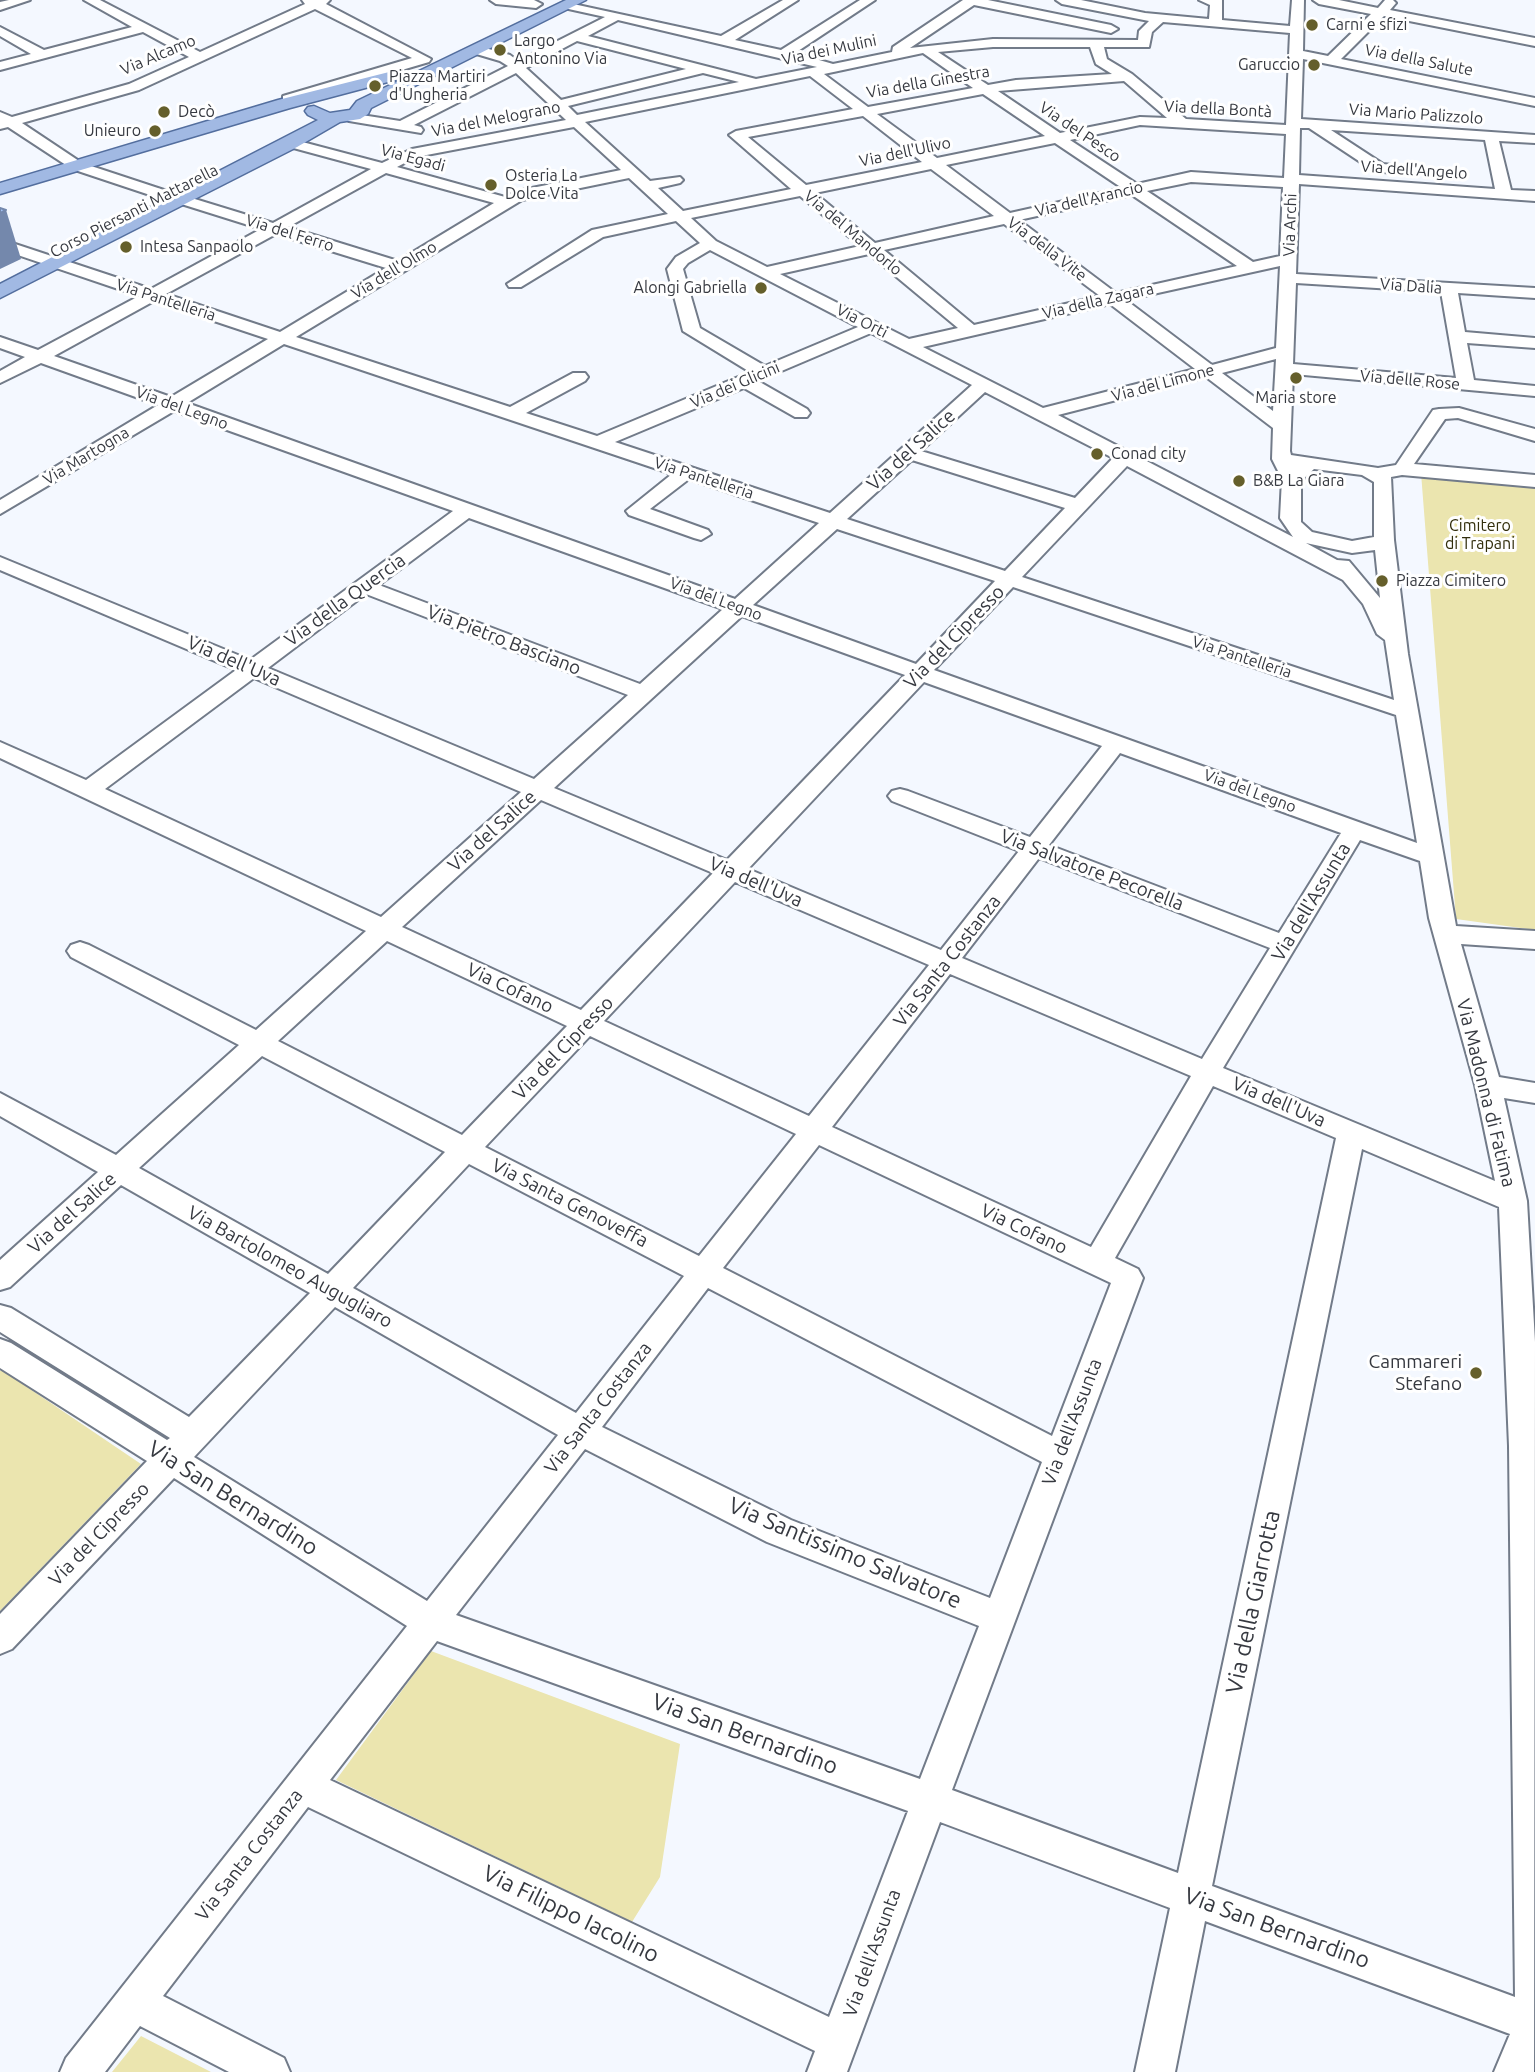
<!DOCTYPE html>
<meta charset="utf-8">
<style>
body{margin:0}
canvas{display:block;background:#f4f8ff}
</style>
<canvas width="1535" height="2072"></canvas>
<script>
const g = document.querySelector('canvas').getContext('2d');
g.lineJoin = 'round';
function paint(path, color) { g.fillStyle = color; g.fill(path, 'evenodd'); }
const shape = rows => new Path2D(rows.map(r => 'M' + r).join(''));
function trace(path, color, width, dash) { g.strokeStyle = color; g.lineWidth = width; g.lineCap = dash ? 'butt' : 'round'; g.setLineDash(dash || []); g.stroke(path); }
function label(font, color, halo, rows, align = 'center') {
  g.font = font + ' Ubuntu,sans-serif'; g.lineWidth = 6; g.setLineDash([]); g.textBaseline = 'middle'; g.strokeStyle = halo; g.fillStyle = color; for (const [text, x, y, turn = 0] of rows) {
    g.save(); g.translate(x, y); g.rotate((+turn || 0) * Math.PI / 180); g.textAlign = isNaN(turn) ? turn : align; if (halo) g.strokeText(text, 0, 0); g.fillText(text, 0, 0); g.restore();
  }
}
const green = shape([
 [1421,473,1535,485,1535,930,1456,919],
 [2,1370,141,1464,0,1611,0,1371],
 [431,1651,680,1744,660,1877,632,1922,336,1780],
 [141,2036,211,2072,112,2072]
]);
const minor = shape([
 [9,0,30,0,0,10,0,2,9,0],
 [84,0,100,0,200,52,305,4,302,0,330,0,326,4,431,59,429,62,293,102,283,102,283,96,412,58,315,9,139,90,22,123,82,163,170,192,173,195,165,200,72,169,8,127,0,129,0,112,12,117,129,84,189,57,143,32,0,70,0,62,31,54,0,36,0,27,44,50,132,27,84,0],
 [490,0,534,0,542,4,536,8,496,4,490,0],
 [783,0,798,0,735,40,781,50,860,0,875,0,795,53,833,64,892,52,893,47,963,0,988,0,1111,25,1118,29,1111,33,974,5,910,48,993,39,1138,40,1139,31,1149,21,1062,4,1056,0,1081,0,1145,13,1209,19,1210,5,1199,0,1222,0,1222,20,1290,26,1292,0,1304,0,1303,51,1328,56,1371,14,1319,4,1313,0,1339,0,1378,8,1385,0,1393,0,1396,3,1390,10,1535,38,1535,46,1384,16,1341,59,1535,98,1535,106,1303,59,1301,119,1535,135,1535,143,1499,141,1511,190,1535,191,1535,201,1299,184,1296,274,1535,288,1535,298,1458,293,1465,332,1535,338,1535,348,1467,343,1474,380,1535,386,1535,396,1293,374,1290,451,1291,455,1378,468,1396,465,1433,410,1439,409,1459,408,1535,429,1535,441,1458,418,1445,419,1414,464,1535,475,1535,487,1402,475,1391,477,1394,540,1408,654,1456,926,1535,931,1535,949,1461,944,1499,1077,1535,1083,1535,1103,1504,1098,1527,1201,1535,1342,1534,2072,1494,2072,1510,2034,1205,1921,1175,2072,1135,2072,1170,1908,940,1822,847,2072,807,2072,815,2051,308,1807,163,1996,284,2058,290,2072,229,2072,140,2026,105,2072,60,2072,66,2058,407,1626,174,1478,12,1649,0,1654,0,1614,147,1461,0,1368,0,1339,11,1343,167,1440,170,1438,0,1332,0,1305,11,1308,189,1417,310,1293,121,1185,10,1287,0,1290,0,1260,98,1172,0,1116,0,1093,116,1155,239,1045,71,957,67,951,71,945,80,942,89,945,256,1030,366,931,0,758,0,742,86,780,236,670,0,570,0,557,250,660,453,511,174,411,0,514,0,500,158,405,41,363,0,383,0,371,25,357,0,348,0,337,38,350,139,296,0,249,0,239,151,289,261,229,175,202,172,199,175,196,185,196,273,223,371,169,286,146,284,143,286,140,291,139,382,163,412,149,566,120,516,73,414,125,421,127,423,130,421,133,349,121,342,117,349,113,400,121,508,66,500,61,473,53,473,47,478,46,510,55,518,61,605,17,564,8,564,2,721,36,783,0],
 [618,20,783,59,817,67,756,79,588,36,618,20],
 [1163,22,1290,33,1286,125,1186,119,1132,74,1107,59,1104,47,1149,47,1152,32,1163,22],
 [577,41,686,69,561,100,526,68,577,41],
 [993,47,1090,47,1096,64,1112,74,1016,80,988,85,938,52,993,47],
 [923,53,973,88,868,107,824,74,923,53],
 [703,73,739,82,577,115,568,106,703,73],
 [810,76,853,109,736,131,729,135,791,189,683,211,658,188,680,183,683,180,680,177,650,181,585,122,810,76],
 [1124,81,1167,118,1140,117,1060,133,998,91,1124,81],
 [983,94,1045,136,937,158,877,114,983,94],
 [863,116,922,162,806,185,748,137,863,116],
 [1140,125,1286,134,1284,178,1191,172,1137,184,1070,140,1140,125],
 [574,127,621,170,517,191,505,197,397,167,416,157,574,127],
 [1300,128,1309,128,1374,171,1413,175,1420,171,1418,168,1383,164,1331,130,1485,140,1495,189,1299,175,1300,128],
 [1055,143,1122,188,1010,213,946,165,1055,143],
 [931,169,994,216,875,243,815,193,931,169],
 [386,173,494,203,398,261,288,227,386,173],
 [629,178,668,214,592,230,507,284,509,287,521,287,603,237,676,221,700,243,676,257,667,269,683,331,750,372,597,436,526,413,585,381,588,377,585,373,573,373,510,407,296,337,522,200,629,178],
 [1191,182,1283,187,1280,256,1253,262,1147,191,1191,182],
 [1132,195,1237,266,1116,293,1019,220,1132,195],
 [800,196,860,246,767,267,716,241,691,218,800,196],
 [1004,224,1100,296,974,325,884,250,1004,224],
 [276,234,386,268,280,332,166,294,276,234],
 [710,250,858,327,765,366,700,328,683,269,688,263,710,250],
 [869,254,958,328,909,339,780,274,869,254],
 [1280,266,1276,348,1212,365,1126,300,1280,266],
 [1296,283,1441,292,1456,378,1293,364,1296,283],
 [154,301,268,339,171,397,54,356,154,301],
 [1110,304,1195,369,1043,408,923,347,1110,304],
 [871,333,972,385,830,513,615,442,744,388,795,417,807,417,810,413,807,409,758,381,871,333],
 [284,344,672,474,626,511,629,515,694,538,701,540,711,534,708,530,650,509,689,479,819,523,735,599,187,403,284,344],
 [1276,359,1273,411,1222,373,1276,359],
 [1206,377,1273,428,1272,459,1282,479,1280,518,1293,537,1058,415,1206,377],
 [985,392,1035,418,1113,458,1075,498,921,451,985,392],
 [912,460,1065,508,1005,571,847,519,912,460],
 [1127,466,1343,580,1363,604,1377,634,1385,640,1394,700,1022,577,1127,466],
 [1314,469,1362,475,1374,482,1374,537,1352,541,1312,532,1301,522,1301,481,1314,469],
 [469,518,723,609,640,684,379,585,469,518],
 [837,529,995,581,916,664,753,605,837,529],
 [1306,543,1352,553,1375,550,1380,598,1349,561,1337,560,1306,543],
 [1013,587,1396,715,1417,843,934,670,1013,587],
 [366,594,628,695,534,779,268,668,366,594],
 [742,616,905,675,727,860,554,788,742,616],
 [254,678,521,792,381,917,105,789,254,678],
 [924,682,1102,746,1030,837,908,791,900,789,892,791,888,796,892,801,1019,851,941,950,748,869,924,682],
 [1120,753,1341,833,1279,933,1049,845,1120,753],
 [541,800,713,873,581,1010,402,927,541,800],
 [1360,840,1420,861,1429,918,1475,1085,1495,1181,1223,1068,1360,840],
 [1039,858,1270,948,1202,1059,962,958,1039,858],
 [735,882,929,965,809,1116,604,1021,735,882],
 [387,941,567,1026,462,1135,278,1041,387,941],
 [950,974,1191,1076,1091,1247,832,1127,950,974],
 [590,1036,796,1134,699,1256,485,1147,590,1036],
 [262,1056,445,1152,328,1274,139,1168,262,1056],
 [1213,1086,1336,1138,1178,1873,952,1790,1143,1278,1138,1269,1115,1258,1213,1086],
 [819,1145,1111,1283,1052,1436,723,1268,819,1145],
 [1362,1149,1499,1207,1509,1446,1515,1997,1212,1886,1362,1149],
 [469,1164,684,1276,576,1413,353,1288,469,1164],
 [708,1288,1042,1462,990,1598,791,1520,602,1427,708,1288],
 [335,1307,558,1435,427,1601,194,1457,335,1307],
 [585,1449,767,1542,979,1626,920,1779,456,1615,585,1449],
 [437,1641,908,1811,829,2017,330,1780,437,1641]
]);
const major = shape([
 [566,0,586,0,371,108,368,114,360,119,340,122,297,147,0,298,0,284,318,120,308,115,305,111,308,107,314,106,330,113,350,110,357,101,566,0],
 [397,70,403,72,405,75,403,78,290,108,0,194,0,183,278,100,397,70]
]);
const shadedWall = shape([
 [6,210,21,259,0,269,0,213]
]);
const building = shape([
 [0,208,6,210,0,213,0,208]
]);
const markers = [
 [1312,25,7,"#655f2b"],
 [500,50,7,"#655f2b"],
 [1314,65,7,"#655f2b"],
 [375,86,7,"#655f2b"],
 [164,112,7,"#655f2b"],
 [155,131,7,"#655f2b"],
 [491,185,7,"#655f2b"],
 [126,247,7,"#655f2b"],
 [761,288,7,"#655f2b"],
 [1296,378,7,"#655f2b"],
 [1097,454,7,"#655f2b"],
 [1239,481,7,"#655f2b"],
 [1382,581,7,"#655f2b"],
 [1476,1373,7,"#655f2b"]
];
const farPoinames = [
 ["Carni e sfizi",1326,25],
 ["Largo",514,41],
 ["Antonino Via",514,59],
 ["Garuccio",1300,65,"right"],
 ["Piazza Martiri",389,77],
 ["d'Ungheria",389,95],
 ["Decò",178,112],
 ["Unieuro",141,131,"right"],
 ["Osteria La",505,176],
 ["Dolce Vita",505,194],
 ["Intesa Sanpaolo",140,247],
 ["Alongi Gabriella",747,288,"right"],
 ["Maria store",1296,398,"center"],
 ["Conad city",1111,454],
 ["B&B La Giara",1253,481],
 ["Piazza Cimitero",1396,581]
];
const farStreetnames = [
 ["Via dei Mulini",829,50,-12],
 ["Via Alcamo",158,55,-23],
 ["Via della Salute",1419,60,11],
 ["Via della Ginestra",928,82,-10],
 ["Via della Bontà",1218,109,3],
 ["Via Mario Palizzolo",1416,114,4],
 ["Via del Melograno",496,119,-11],
 ["Via del Pesco",1080,132,34],
 ["Via dell'Ulivo",905,152,-12],
 ["Via Egadi",413,158,15],
 ["Via dell'Angelo",1414,170,4],
 ["Via dell'Arancio",1089,199,-13],
 ["Corso Piersanti Mattarella",134,211,-27],
 ["Via Archi",1290,225,-88],
 ["Via del Ferro",290,233,17],
 ["Via del Mandorlo",853,233,40],
 ["Via della Vite",1047,249,37],
 ["Via dell'Olmo",394,270,-31],
 ["Via Dalia",1411,286,4],
 ["Via Pantelleria",166,300,18],
 ["Via della Zagara",1098,301,-13],
 ["Via Orti",862,321,27],
 ["Via delle Rose",1410,380,5],
 ["Via del Limone",1163,383,-15],
 ["Via dei Glicini",735,385,-23],
 ["Via del Legno",182,408,20],
 ["Via Martogna",86,456,-31],
 ["Via Pantelleria",704,478,18],
 ["Via del Legno",716,599,20],
 ["Via Pantelleria",1242,657,18],
 ["Via del Legno",1250,791,20]
];
const farParknames = [
 ["Cimitero",1480,526],
 ["di Trapani",1480,544]
];
const streetNames = [
 ["Via del Salice",911,450,-42],
 ["Via della Quercia",345,600,-36],
 ["Via del Cipresso",954,637,-46],
 ["Via Pietro Basciano",504,640,21],
 ["Via dell'Uva",234,661,23],
 ["Via del Salice",492,831,-42],
 ["Via Salvatore Pecorella",1092,870,21],
 ["Via dell'Uva",756,882,23],
 ["Via dell'Assunta",1311,902,-59],
 ["Via Santa Costanza",947,961,-52],
 ["Via Cofano",510,988,25],
 ["Via del Cipresso",563,1048,-46],
 ["Via Madonna di Fatima",1486,1093,76],
 ["Via dell'Uva",1279,1102,23],
 ["Via Santa Genoveffa",570,1203,27],
 ["Via del Salice",72,1213,-42],
 ["Via Cofano",1024,1229,25],
 ["Via Bartolomeo Augugliaro",290,1267,29],
 ["Via Santa Costanza",598,1408,-52],
 ["Via dell'Assunta",1072,1422,-69],
 ["Via del Cipresso",99,1534,-46],
 ["Via Santa Costanza",249,1855,-52],
 ["Via dell'Assunta",872,1953,-70]
];
const poiNames = [
 ["Cammareri",1462,1362],
 ["Stefano",1462,1384]
];
const nearStreetnames = [
 ["Via San Bernardino",233,1498,32],
 ["Via Santissimo Salvatore",845,1553,23],
 ["Via della Giarrotta",1253,1602,-78],
 ["Via San Bernardino",745,1734,20],
 ["Via Filippo Iacolino",571,1914,26],
 ["Via San Bernardino",1277,1928,20]
];
paint(green, '#ebe5af');
trace(minor, '#727b89', 4);
trace(major, '#536e9e', 3);
paint(minor, '#fff');
paint(major, '#a1b9e3');
paint(shadedWall, '#7488ac');
paint(building, '#a5c3f5');
trace(building, '#7488ac', 2);
for (const [x, y, r, color] of markers) { const dot = new Path2D(); dot.arc(x, y, r, 0, 2 * Math.PI); g.fillStyle = color; g.fill(dot); trace(dot, '#fff', 2.5); }
label('16px', '#363940', '#fff', farPoinames, 'left');
label('16px', '#363940', '#fff', farStreetnames);
label('16px', '#322e0c', '#fff', farParknames);
label('19px', '#363940', '#fff', streetNames);
label('19px', '#363940', '#fff', poiNames, 'right');
label('23px', '#363940', '#fff', nearStreetnames);
</script>
